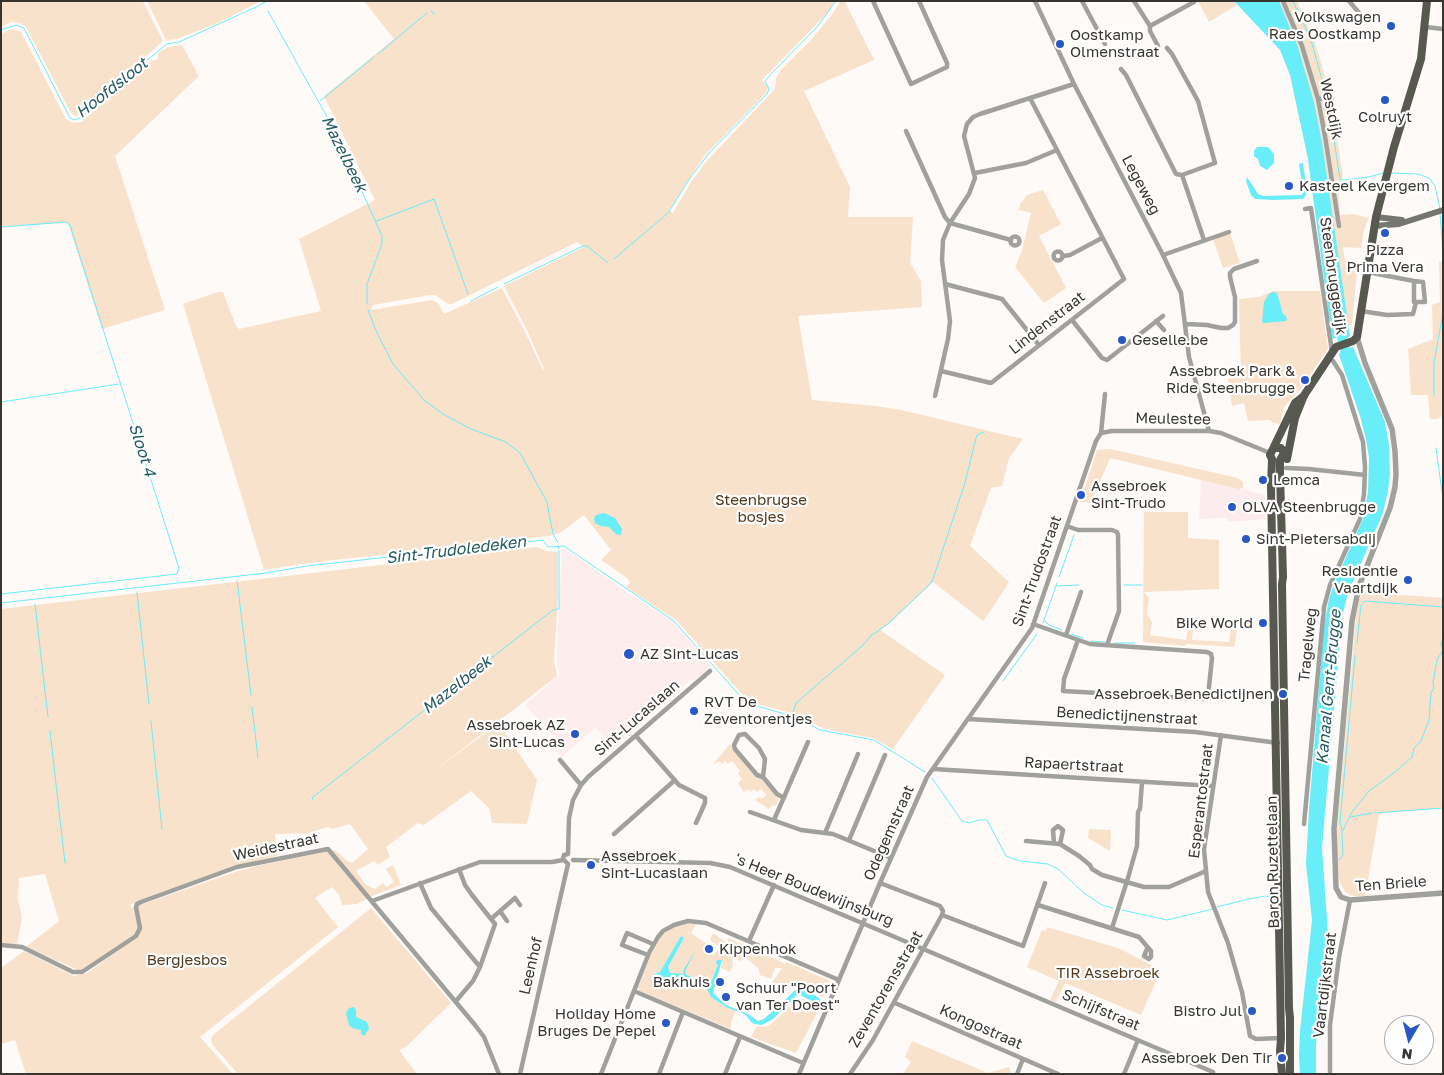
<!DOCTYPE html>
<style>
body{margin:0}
#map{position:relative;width:1444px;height:1075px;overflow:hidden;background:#fefaf7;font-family:"Golos Text",sans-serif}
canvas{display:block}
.frame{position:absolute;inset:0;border:2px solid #383531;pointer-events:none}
.north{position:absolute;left:1384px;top:1015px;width:50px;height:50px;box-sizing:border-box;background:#fff;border:1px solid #afaead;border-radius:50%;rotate:188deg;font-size:14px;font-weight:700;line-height:20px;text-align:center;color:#383531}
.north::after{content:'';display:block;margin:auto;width:18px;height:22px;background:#2a57c6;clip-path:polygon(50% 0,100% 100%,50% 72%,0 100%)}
</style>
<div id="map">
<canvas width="1444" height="1075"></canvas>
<div class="frame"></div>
<div class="north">N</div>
</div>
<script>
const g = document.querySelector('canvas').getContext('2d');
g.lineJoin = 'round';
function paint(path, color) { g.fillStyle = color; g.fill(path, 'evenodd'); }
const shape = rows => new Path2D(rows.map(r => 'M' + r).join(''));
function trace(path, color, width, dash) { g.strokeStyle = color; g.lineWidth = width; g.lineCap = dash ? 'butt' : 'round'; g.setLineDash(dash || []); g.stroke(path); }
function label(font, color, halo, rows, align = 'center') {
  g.font = font + ' "Golos Text",sans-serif'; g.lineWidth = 4.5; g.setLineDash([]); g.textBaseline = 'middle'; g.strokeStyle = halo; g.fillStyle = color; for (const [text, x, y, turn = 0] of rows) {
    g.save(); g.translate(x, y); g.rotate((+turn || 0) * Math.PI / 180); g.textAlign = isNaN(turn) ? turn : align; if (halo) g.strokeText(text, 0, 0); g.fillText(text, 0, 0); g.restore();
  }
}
const education = shape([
 [1201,479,1265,495,1265,519,1244,521,1228,521,1227,518,1199,519]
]);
const medical = shape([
 [562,548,569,551,623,590,673,621,711,666,694,681,692,679,614,748,595,728,562,757,555,750,562,744,525,705,560,674,557,667,557,646]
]);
const green = shape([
 [1,1,143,1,163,41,79,115,75,116,71,113,26,27,20,23,11,22,1,27],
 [147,1,261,1,218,23,177,39,166,40],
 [364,1,835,1,826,14,810,31,762,80,768,87,766,93,704,156,669,210,673,213,691,182,706,162,775,89,776,79,780,71,809,42,831,16,840,2,845,2,874,60,804,91,850,187,848,217,913,217,910,263,921,281,922,307,798,316,812,400,876,406,901,410,1023,439,1009,458,1002,486,991,488,970,546,1009,582,991,610,983,621,933,582,890,623,880,630,945,675,893,749,873,738,839,732,820,727,796,714,760,705,742,694,676,620,626,587,630,583,627,578,601,560,611,550,584,515,560,533,549,536,308,563,264,570,183,304,218,292,223,292,236,326,239,329,321,311,299,239,375,200,324,96,394,39],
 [577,242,584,247,504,286,527,330,544,369,543,370,524,330,502,288,444,314,438,303,432,300,371,310,373,305,430,295,435,295,448,304,452,304],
 [1198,1,1234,1,1237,5,1209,22],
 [1279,1,1297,1,1314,39,1330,93,1343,177,1338,185,1340,215,1353,214,1369,218,1364,230,1361,248,1343,247,1345,261,1358,261,1352,325,1348,325,1322,142,1314,102,1298,47],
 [11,29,21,32,66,119,74,123,82,122,126,80,146,63,158,59,158,53,168,47,182,45,199,76,115,156,165,310,102,329,68,223,1,226,1,34],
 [1043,190,1061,224,1039,236,1066,288,1044,303,1015,267,1022,251,1031,213,1019,210,1020,204,1027,195],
 [1230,233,1240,263,1223,268,1213,239],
 [1443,261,1443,415,1438,419,1430,419,1428,395,1411,395,1408,349,1433,339,1432,305,1440,302,1439,262],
 [1273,291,1320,291,1328,349,1299,391,1284,407,1280,424,1273,423,1270,420,1248,421,1244,403,1232,406,1228,379,1241,376,1239,299,1259,297],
 [1110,449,1238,478,1243,482,1243,488,1239,489,1110,458,1093,498,1094,503,1080,502,1097,450],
 [1144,512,1188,512,1188,538,1219,540,1219,589,1144,592,1149,598,1147,614,1152,622,1150,635,1186,640,1188,629,1193,628,1192,640,1229,642,1231,630,1237,630,1234,647,1186,644,1185,646,1143,642],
 [537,547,546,551,558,552,558,594,554,661,557,674,556,677,426,777,499,723,537,780,527,824,492,823,489,808,471,791,424,825,418,823,386,847,390,857,378,865,374,861,356,871,365,884,375,889,383,883,386,887,394,882,386,869,393,865,401,885,372,896,357,904,342,905,339,895,332,887,315,898,338,927,200,1037,233,1074,26,1074,15,1040,1,1044,1,968,24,951,74,976,87,973,120,949,119,947,82,970,78,970,26,947,59,921,45,874,19,878,18,899,22,918,17,944,1,943,1,609],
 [350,824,368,849,352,863,347,861,339,853,334,850,257,866,235,872,132,908,130,905,236,866,277,856,275,834,308,833,328,827,332,829],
 [1362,592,1443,598,1443,808,1383,813,1379,815,1365,896,1352,896,1345,892,1340,882,1337,865,1337,830,1356,618,1359,600],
 [730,744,749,769,754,775,762,779,779,799,776,806,773,805,769,809,755,800,759,797,762,799,767,795,761,789,757,792,754,789,751,792,748,789,744,792,738,783,742,779,738,774,740,771,732,761,728,764,725,761,722,764,719,761,715,764,714,763],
 [1089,829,1111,830,1110,851,1088,838],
 [371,908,451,1003,406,1047,399,1050,417,1074,238,1074,212,1044,211,1039,213,1035],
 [685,924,696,924,691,933,707,944,709,942,711,944,707,951,714,955,718,949,732,958,733,966,730,972,721,968,722,961,716,963,718,965,712,982,709,983,705,983,689,975,670,973,668,967,684,938,681,936,660,972,655,974,687,978,707,989,711,997,728,1008,736,1011,731,1022,731,1029,640,991,638,988,650,957,661,936,672,928],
 [1047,927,1118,948,1161,970,1141,1015,1065,983,1056,1002,1050,1000,1059,981,1027,967,1042,930,1046,931],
 [713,933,728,944,728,938,784,963,784,965,786,962,828,980,830,983,824,998,802,986,797,982,795,982,791,986,785,983,781,989,771,984,782,968,775,968,771,979,760,975,758,968,746,958,740,961,732,956,735,948,733,947,728,953,710,940],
 [798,999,802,999,820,1007,796,1053,751,1037,756,1027,769,1026],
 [912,1041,988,1073,1009,1067,1011,1074,903,1074,911,1062,905,1057]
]);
const water = shape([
 [1234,1,1279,1,1298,47,1314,102,1322,142,1350,336,1347,338,1350,348,1353,347,1385,422,1389,445,1390,474,1388,491,1383,513,1348,593,1343,613,1341,630,1322,848,1328,933,1316,1045,1316,1074,1300,1074,1299,1056,1300,1031,1312,920,1306,863,1309,810,1324,626,1329,599,1334,584,1363,519,1368,492,1369,458,1366,439,1360,416,1339,355,1341,350,1337,338,1332,339,1308,159,1290,75,1280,50],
 [1257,147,1268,147,1274,154,1274,163,1267,170,1260,166,1258,159,1254,156,1254,151],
 [1303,163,1307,191,1306,195,1303,199,1273,200,1255,199,1251,195,1246,181,1247,177,1258,194,1264,196,1302,195,1303,190,1299,164],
 [1273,292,1277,293,1283,314,1286,316,1287,319,1286,321,1264,323,1262,322,1264,302,1269,294],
 [604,513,615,518,622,529,621,535,616,534,609,527,601,526,595,523,594,519,596,515],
 [681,936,684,938,668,967,670,973,683,974,684,969,695,951,686,969,685,974,705,983,709,983,712,980,718,965,716,963,717,960,722,960,713,993,726,1005,748,1014,758,1021,764,1019,787,998,796,989,795,986,797,984,819,998,821,1001,818,1004,798,994,773,1019,762,1025,755,1024,752,1023,745,1014,728,1008,711,997,707,989,687,978,652,978,653,975,660,972],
 [354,1007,356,1011,356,1017,367,1022,369,1029,366,1033,365,1036,361,1034,361,1030,352,1028,349,1025,346,1013,349,1008]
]);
const stream = shape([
 [1293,1,1311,40,1327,97],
 [268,11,336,133,382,236,382,244,367,284,367,304],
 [431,11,435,14],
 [1,30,16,25,24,28,70,118,74,120,80,118,124,79,167,44,179,42,256,7,267,1],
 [378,54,427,13],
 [320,101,374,57],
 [1328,101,1340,179,1343,180,1369,177,1383,173],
 [1390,173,1418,174,1429,178,1435,186,1440,209],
 [1440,213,1443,253],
 [377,221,434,199,468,294],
 [1,227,66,222,70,225,179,568,177,574,1,594],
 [614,259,668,213,690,178,709,153,767,94,769,89,765,81,770,75,817,27,836,1],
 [504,284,583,246,587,246,608,263],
 [471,301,498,287],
 [368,310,377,333,393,364,424,400,443,414,471,429,506,442,520,453,547,502,553,534,558,543],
 [1434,395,1434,363,1443,313],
 [1,402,119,384],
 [1436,448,1443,499],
 [558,546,559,549],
 [1059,577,1074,535],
 [237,580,251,695],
 [1124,585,1142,585],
 [1057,586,1079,585],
 [137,592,149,704],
 [1,603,266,573,307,566,543,540,548,547,564,546,674,621,740,696,746,700,760,707,799,718,820,730,874,740,925,772],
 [35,604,48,717],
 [1045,621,1049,625,1062,630],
 [1043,623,1057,583],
 [1071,634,1083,638],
 [1091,641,1105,642],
 [1115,643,1135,643],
 [1357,643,1361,605,1365,601,1443,607],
 [1003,681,1037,634],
 [252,707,258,758],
 [792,715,796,703,862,646,871,636,889,623,932,582,965,483,976,438,977,435,984,432],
 [151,721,162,829],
 [50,731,65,863],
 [932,778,962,821,969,823,979,820,987,820,1006,856,1020,861,1048,864,1058,869,1084,893,1102,905,1113,908],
 [312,800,313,797,553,610,559,609,559,551],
 [1375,813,1443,808],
 [1351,817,1372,813],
 [1342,830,1340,822,1355,656],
 [1339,860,1343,855,1342,832,1352,812,1369,791,1395,772,1412,757,1414,748,1421,741,1429,720,1431,693,1434,688,1433,683,1437,660,1443,650,1441,645,1443,637],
 [1217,907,1249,899,1265,896,1271,897],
 [1122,910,1167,920,1213,909]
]);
const minor = shape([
 [873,1,911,84,947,67,947,63,919,1],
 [1035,1,1074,84,1163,255,1181,293,1189,357,1209,431],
 [1082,1,1105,44],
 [1134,1,1150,26,1150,31,1158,46],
 [1283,1,1302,46,1318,99,1325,136,1339,226],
 [1349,1,1361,15],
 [1150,26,1194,2,1193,1],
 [1426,27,1443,29],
 [1167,48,1172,54,1198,101,1215,163,1182,175],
 [1121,69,1126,75,1176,174,1182,175,1204,240],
 [1318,99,1332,98],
 [906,131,945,217,950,223,1011,240],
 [975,173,1026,163,1057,150],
 [1305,209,1311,208,1332,352],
 '1010.5 241a4.5 4.5 0 1 1 9 0a4.5 4.5 0 1 1-9 0Z',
 '1053.5 256a4.5 4.5 0 1 1 9 0a4.5 4.5 0 1 1-9 0Z',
 [1163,255,1229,232],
 [1063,256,1070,255,1102,238],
 [1367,272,1414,281,1414,302,1425,302,1423,282,1414,281],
 [945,284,1002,299,1039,345],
 [1361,311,1387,315,1413,314,1416,302],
 [1072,320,1102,358,1107,360,1163,316],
 [1156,321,1164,330],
 [1186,324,1207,325,1221,328,1228,328,1233,325,1235,322,1235,297,1230,277,1230,273,1234,269,1257,261],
 [941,371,991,383,1124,279,1030,98],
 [935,396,948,339,950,321,942,260,943,240,950,223,969,194,975,178,964,136,967,124,973,117,980,114,1074,84],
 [1101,433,1112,431,1209,431,1221,433,1270,453],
 [1286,468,1309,469,1365,475],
 [1067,526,1078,530,1112,530,1117,532,1118,535,1119,611,1107,645],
 [1033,624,1090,644,1207,652,1211,654,1212,658,1208,696,1204,699,1063,691,1064,679,1078,640],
 [1066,635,1081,592],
 [968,719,1195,732,1278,743],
 [1221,735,1204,849,1208,892,1228,943,1242,992,1250,1036,1256,1039,1281,1038],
 [636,736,679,785,705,798,705,803,696,823],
 [560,760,581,785],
 [933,769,1213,786],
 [763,777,757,775,735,749,734,745,739,735,745,734,759,748,765,759,763,777,777,794,784,798],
 [750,812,801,830,833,834,891,858],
 [774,820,808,742],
 [1304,824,1324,607,1330,585,1360,519,1364,494,1365,467,1363,442,1342,375,1333,361],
 [825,833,858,754],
 [614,834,675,780],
 [849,840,885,755],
 [1026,841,1060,844,1079,856,1090,865,1092,869,1102,875,1144,887,1169,887,1206,871],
 [1054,843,1053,830,1058,826,1063,830,1060,844],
 [573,860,710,863,730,867,1213,1072],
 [568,864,563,859,564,855,568,854,569,818,573,800,581,785,588,777,710,671],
 [420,883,431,908,480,967],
 [880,883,940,906,943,911,942,915,1023,946,1045,883],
 [372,901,480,862,552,862,563,860],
 [1038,905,1139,937,1151,951,1151,957,1149,959,1144,956,1147,949],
 [500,911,507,921],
 [491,919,515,898,520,905],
 [1112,928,1128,878,1137,846,1138,812,1140,809,1142,782],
 [749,941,774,885],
 [1,945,22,947,73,972,82,972,136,936,140,928,136,907,137,904,141,902,237,867,328,849,475,1025,484,1037,499,1074],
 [648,955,622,945,627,933,653,944],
 [634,991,803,1063],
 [456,1001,473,981,480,967,495,924,472,895,465,885,459,869],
 [895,1003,1058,1074],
 [520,1074,568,864],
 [601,1074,649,953,658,937,663,931,674,925,688,921,706,923,839,980],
 [659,1074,683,1012],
 [725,1074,740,1037],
 [799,1074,880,883,927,777,1032,628,1096,441,1101,433,1105,394],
 [850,1074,873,1040,942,915],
 [1017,1074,1023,1059],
 [1124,1074,1138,1040],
 [1330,1074,1330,1025,1339,957,1350,900]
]);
const tertiary = shape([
 [1357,337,1365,363,1392,429,1395,451,1396,474,1395,487,1390,508,1359,586,1352,621,1334,829,1336,888,1341,897,1350,900,1443,893]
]);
const secondary = shape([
 [1376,217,1402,220],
 [1374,226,1399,224,1443,210]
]);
const primary = shape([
 [1301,400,1336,347,1353,341,1357,337,1376,217,1394,147,1421,59,1427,1],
 [1275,448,1281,448,1284,453,1280,460,1280,474,1283,577,1282,584,1289,1008,1290,1018,1290,1074],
 [1287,459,1295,418,1303,398],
 [1282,1074,1280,1051,1281,1038,1271,486,1272,459,1270,455,1295,403,1304,396]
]);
const markers = [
 [1391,26,5,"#2a57c6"],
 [1060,44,5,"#2a57c6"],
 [1385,100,5,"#2a57c6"],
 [1289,186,5,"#2a57c6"],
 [1385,233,5,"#2a57c6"],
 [1122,340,5,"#2a57c6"],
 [1305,380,5,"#2a57c6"],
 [1263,480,5,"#2a57c6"],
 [1081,495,5,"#2a57c6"],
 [1232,507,5,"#2a57c6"],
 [1246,539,5,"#2a57c6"],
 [1408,580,5,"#2a57c6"],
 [1263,623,5,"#2a57c6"],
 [629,654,6,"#2a57c6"],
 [1283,694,5,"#2a57c6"],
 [694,711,5,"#2a57c6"],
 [575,734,5,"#2a57c6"],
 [591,865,5,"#2a57c6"],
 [709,949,5,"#2a57c6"],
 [720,982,5,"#2a57c6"],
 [726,997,5,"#2a57c6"],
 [1252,1011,5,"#2a57c6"],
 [666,1023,5,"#2a57c6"],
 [1282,1058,5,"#2a57c6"]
];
const poiNames = [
 ["Volkswagen",1381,17,"right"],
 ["Raes Oostkamp",1381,34,"right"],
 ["Oostkamp",1070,35],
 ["Olmenstraat",1070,52],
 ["Colruyt",1385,117,"center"],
 ["Kasteel Kevergem",1299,186],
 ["Pizza",1385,250,"center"],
 ["Prima Vera",1385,267,"center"],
 ["Geselle.be",1132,340],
 ["Assebroek Park &",1295,371,"right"],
 ["Ride Steenbrugge",1295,388,"right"],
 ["Lemca",1273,480],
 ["Assebroek",1091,486],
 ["Sint-Trudo",1091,503],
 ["OLVA Steenbrugge",1242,507],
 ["Sint-Pietersabdij",1256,539],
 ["Residentie",1398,571,"right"],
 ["Vaartdijk",1398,588,"right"],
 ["Bike World",1253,623,"right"],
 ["AZ Sint-Lucas",640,654],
 ["Assebroek Benedictijnen",1273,694,"right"],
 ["RVT De",704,702],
 ["Zeventorentjes",704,719],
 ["Assebroek AZ",565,725,"right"],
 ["Sint-Lucas",565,742,"right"],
 ["Assebroek",601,856],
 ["Sint-Lucaslaan",601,873],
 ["Kippenhok",719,949],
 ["Bakhuis",710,982,"right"],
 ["Schuur \"Poort",736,988],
 ["van Ter Doest\"",736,1005],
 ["Bistro Jul",1242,1011,"right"],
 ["Holiday Home",656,1014,"right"],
 ["Bruges De Pepel",656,1031,"right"],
 ["Assebroek Den Tir",1272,1058,"right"]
];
const streetNames = [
 ["Westdijk",1331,109,78],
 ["Legeweg",1141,185,62],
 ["Steenbruggedijk",1333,276,82],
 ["Lindenstraat",1047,323,-38],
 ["Meulestee",1173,419,1],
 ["Sint-Trudostraat",1037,571,-70],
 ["Tragelweg",1308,645,-84],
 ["Benedictijnenstraat",1127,716,3],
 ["Sint-Lucaslaan",637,718,-41],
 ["Rapaertstraat",1074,765,3],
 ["Esperantostraat",1201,801,-83],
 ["Odegemstraat",889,833,-66],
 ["Weidestraat",276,847,-12],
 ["Baron Ruzettelaan",1273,862,-91],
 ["Ten Briele",1391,884,-4],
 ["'s Heer Boudewijnsburg",814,890,22],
 ["Leenhof",531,966,-77],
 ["Vaartdijkstraat",1325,985,-83],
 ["Zeventorensstraat",886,989,-60],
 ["Schijfstraat",1101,1010,23],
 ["Kongostraat",981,1027,24]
];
const parkNames = [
 ["Steenbrugse",761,500],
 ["bosjes",761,517],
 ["Bergjesbos",187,960],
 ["TIR Assebroek",1108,973]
];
const waterNames = [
 ["Hoofdsloot",112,88,-38],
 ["Mazelbeek",344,154,64],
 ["Sloot 4",142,450,72],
 ["Sint-Trudoledeken",456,550,-7],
 ["Mazelbeek",457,685,-38],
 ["Kanaal Gent-Brugge",1329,687,-85]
];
paint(education, '#fdecee');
paint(medical, '#fdedec');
paint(green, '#f8e2cb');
paint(water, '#68edf9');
trace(stream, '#68edf9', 1);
trace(minor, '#a0a19c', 4.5);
trace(tertiary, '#a0a19c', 5.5);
trace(secondary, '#75766f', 6);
trace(primary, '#575850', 8);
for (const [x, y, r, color] of markers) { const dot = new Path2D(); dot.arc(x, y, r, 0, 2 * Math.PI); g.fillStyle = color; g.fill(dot); trace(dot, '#fff', 2); }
label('15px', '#383531', '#fff', poiNames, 'left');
label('15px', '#383531', '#fff', streetNames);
label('15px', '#523819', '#fff', parkNames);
label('italic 16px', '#225a5f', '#fff', waterNames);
</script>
